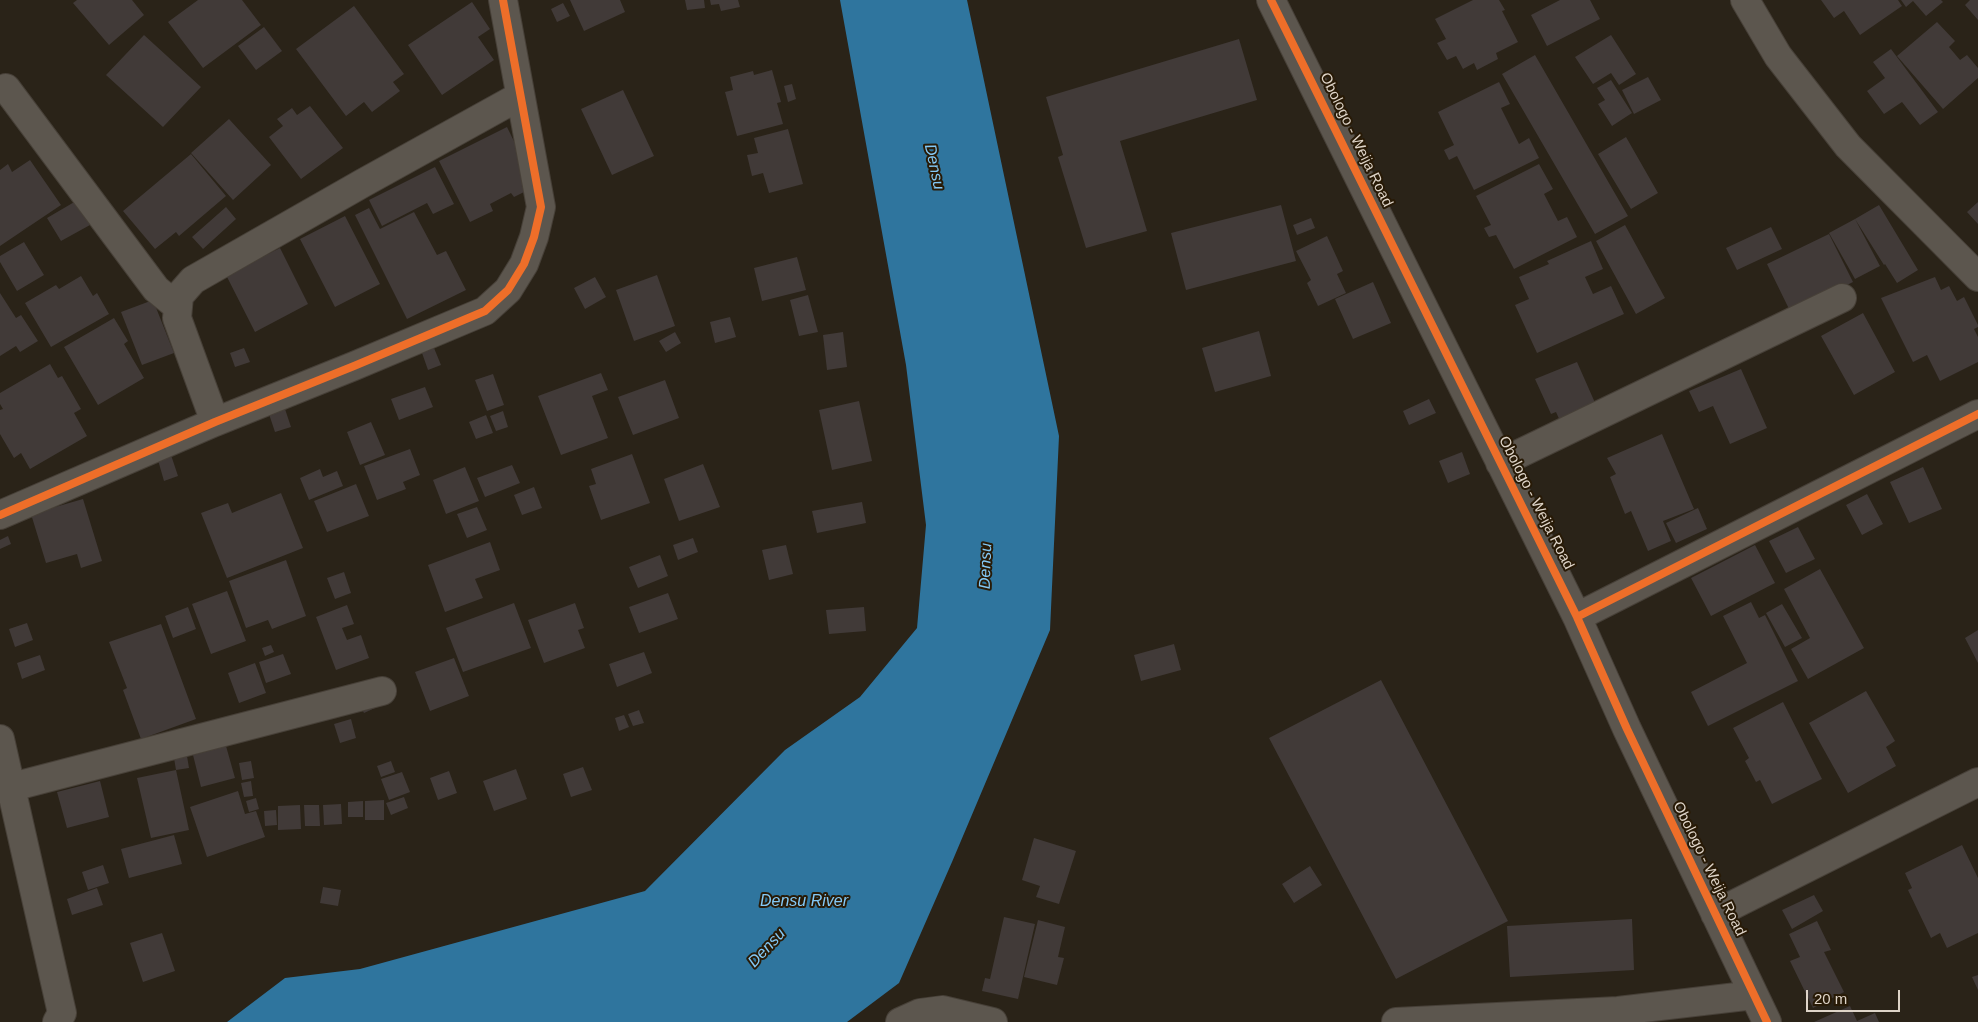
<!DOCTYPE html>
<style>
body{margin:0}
#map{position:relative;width:1978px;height:1022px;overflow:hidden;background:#2a2318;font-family:Arial,sans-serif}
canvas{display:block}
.scale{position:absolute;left:1806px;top:990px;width:94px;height:22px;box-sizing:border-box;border:2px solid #ded4c8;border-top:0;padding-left:6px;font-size:15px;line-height:18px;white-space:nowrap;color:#ded4c8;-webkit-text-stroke:4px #281a06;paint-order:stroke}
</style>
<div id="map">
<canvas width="1978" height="1022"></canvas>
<div class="scale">20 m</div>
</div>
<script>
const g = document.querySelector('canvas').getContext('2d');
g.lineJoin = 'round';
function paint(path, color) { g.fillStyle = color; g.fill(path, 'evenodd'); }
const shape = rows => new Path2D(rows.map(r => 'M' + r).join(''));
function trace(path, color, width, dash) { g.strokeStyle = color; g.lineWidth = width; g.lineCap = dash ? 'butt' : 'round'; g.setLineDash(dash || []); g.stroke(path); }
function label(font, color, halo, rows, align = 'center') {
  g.font = font + ' Arial,sans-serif'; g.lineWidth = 4; g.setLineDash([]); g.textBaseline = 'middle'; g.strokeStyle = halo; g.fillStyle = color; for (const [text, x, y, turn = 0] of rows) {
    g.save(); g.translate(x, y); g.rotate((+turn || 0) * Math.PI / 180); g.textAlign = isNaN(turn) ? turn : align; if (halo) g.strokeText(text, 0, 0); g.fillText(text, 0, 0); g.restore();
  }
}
const water = shape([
 [840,0,967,0,1059,436,1050,630,952,862,899,983,847,1022,227,1022,285,978,360,969,645,891,785,750,860,697,917,628,926,525,906,365]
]);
const building = shape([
 [77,0,132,0,144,15,109,45,73,3],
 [198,0,242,0,261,25,203,68,168,22],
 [570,0,620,0,625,12,584,31],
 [685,0,704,0,705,8,687,10],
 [710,0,738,0,740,7,721,11,719,4,711,5],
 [1473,0,1499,0,1505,10,1502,11,1518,42,1496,53,1498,59,1477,70,1474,63,1463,69,1456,56,1447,60,1437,43,1446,39,1435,19],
 [1560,0,1590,0,1600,19,1547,46,1531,15],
 [1821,0,1898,0,1902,6,1860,35,1844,11,1834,18],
 [1901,0,1941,0,1943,2,1926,16,1913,1,1906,7],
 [1970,0,1978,0,1978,20,1965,5],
 [472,2,490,29,478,37,494,60,442,95,408,45],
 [563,3,570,16,557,22,551,9],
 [354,6,404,74,393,82,400,91,372,112,364,102,346,116,296,49],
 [1937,22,1955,41,1949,47,1960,60,1967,55,1978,68,1978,78,1943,109,1897,56],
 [264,27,282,51,256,70,238,46],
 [144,35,201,87,163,127,106,75],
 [1611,35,1636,74,1619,85,1611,73,1593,84,1575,57],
 [1239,39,1257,100,1120,141,1147,231,1086,248,1058,157,1063,155,1046,97],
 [1891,49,1938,112,1920,125,1902,102,1884,114,1867,91,1885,78,1873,62],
 [1535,55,1628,216,1595,234,1502,74],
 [772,70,781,102,777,103,783,124,737,136,725,92,733,90,730,77,753,71,754,75],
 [1648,77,1661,100,1634,114,1622,90],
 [1611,80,1632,113,1612,126,1598,104,1605,100,1597,88],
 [1499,82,1510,104,1501,108,1519,144,1529,138,1539,158,1474,190,1457,156,1449,160,1444,150,1454,145,1438,112],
 [792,84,796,99,788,102,784,86],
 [623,90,654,156,612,175,581,109],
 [310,106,343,148,301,179,269,137,283,126,277,119,292,108,297,115],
 [229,119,271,165,233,200,191,153],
 [507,127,536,186,514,197,511,193,490,204,493,211,470,222,439,161],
 [788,129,803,184,769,193,763,173,752,176,747,155,758,153,754,138],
 [1626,137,1658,193,1631,209,1598,154],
 [191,154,226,196,179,236,176,232,155,249,123,211],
 [30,160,61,205,0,246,0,170,8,164,12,172],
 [1539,164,1553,189,1544,194,1558,221,1567,217,1577,237,1514,269,1496,235,1489,237,1484,228,1491,225,1476,196],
 [435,167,454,204,433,214,427,203,382,226,369,200],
 [76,201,90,225,61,241,47,218],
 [1978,202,1978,224,1967,212],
 [1281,205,1296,261,1186,290,1171,233],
 [1879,205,1918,270,1897,283,1885,264,1884,265,1855,219],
 [226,207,236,219,203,249,192,237],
 [369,208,380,229,414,212,437,255,446,251,466,290,407,319,355,215],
 [345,216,380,284,335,307,300,239],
 [1311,218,1315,228,1297,235,1293,225],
 [1855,219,1880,266,1855,279,1829,233],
 [1625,225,1665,298,1636,314,1596,241],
 [1771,227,1782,249,1737,270,1726,248],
 [1829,234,1853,282,1791,313,1767,264],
 [1327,236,1343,271,1337,274,1346,293,1318,306,1307,283,1311,280,1296,251],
 [1591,241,1603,269,1585,277,1593,294,1611,286,1624,314,1537,353,1515,305,1529,299,1519,277,1549,264,1547,261],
 [24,242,44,275,17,291,0,262,0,256],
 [280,248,308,304,255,332,226,275],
 [797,257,806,290,762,301,754,268],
 [657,275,675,326,634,341,616,290],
 [81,276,93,296,97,293,109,314,51,347,25,303,56,285,59,289],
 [595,277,606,297,585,309,574,288],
 [1935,277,1941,290,1949,286,1957,301,1964,297,1978,325,1978,327,1974,329,1978,337,1978,362,1940,381,1927,355,1913,362,1881,298],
 [1373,282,1391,323,1353,339,1335,299],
 [0,293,16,318,21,315,38,341,20,352,16,346,0,356],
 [808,295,818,332,799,336,790,300],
 [153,300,174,353,142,365,121,312],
 [1863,313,1895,372,1854,395,1821,336],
 [730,317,736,337,715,343,710,322],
 [114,318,128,341,124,344,144,378,98,405,64,347],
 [1259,331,1271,376,1215,392,1202,348],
 [675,332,681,343,666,352,659,341],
 [843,332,847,367,827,370,823,335],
 [244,348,250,362,235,367,230,353],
 [434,348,441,365,428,370,422,353],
 [1577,362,1596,405,1560,421,1556,412,1551,414,1535,379],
 [50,364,58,378,62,376,81,409,74,413,87,436,30,469,21,453,14,458,0,434,0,410,3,409,0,404,0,393],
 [1741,369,1767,428,1730,444,1713,406,1699,412,1689,391],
 [601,373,608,390,592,396,608,438,561,455,538,396],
 [493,374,504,405,487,411,475,380],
 [665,380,679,418,633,435,618,397],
 [425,387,433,407,399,420,391,399],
 [1429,399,1436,413,1409,425,1403,411],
 [859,401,872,461,832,470,819,410],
 [283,403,291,427,275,432,267,408],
 [503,411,508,427,496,431,490,416],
 [486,415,493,433,476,439,469,422],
 [371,422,385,455,360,465,347,432],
 [1662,434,1694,509,1663,521,1671,541,1648,551,1631,511,1625,514,1610,477,1616,474,1607,458],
 [410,449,420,475,403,482,406,489,377,500,364,466],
 [1462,452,1470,474,1448,483,1439,461],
 [632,454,650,503,601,520,589,486,596,484,591,469],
 [171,455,178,476,164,481,158,460],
 [703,464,720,507,679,521,664,479],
 [512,465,520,483,485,497,477,478],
 [465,467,479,501,446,514,433,480],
 [1923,467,1942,509,1909,523,1890,482],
 [320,469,323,477,337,471,343,486,309,500,300,478],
 [356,484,369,516,327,532,314,501],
 [534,487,542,508,522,515,514,495],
 [281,493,303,548,227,578,201,513,228,503,232,513],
 [1867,494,1883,524,1862,535,1846,505],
 [83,499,102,561,81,568,77,554,46,563,31,514],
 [862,502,866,523,817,533,812,511],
 [477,507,487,530,467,538,457,514],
 [1698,508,1707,529,1676,543,1666,523],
 [1798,527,1815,559,1786,573,1769,541],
 [8,536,11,544,0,549,0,540],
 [693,538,698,552,678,560,673,545],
 [490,542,500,570,475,579,483,598,445,612,428,565],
 [786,545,793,574,769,580,762,550],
 [1755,545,1775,583,1711,616,1691,578],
 [660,555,668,576,638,588,629,567],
 [286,560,306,616,272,629,268,620,246,628,229,581],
 [1820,569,1864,648,1808,679,1791,649,1810,638,1784,589],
 [344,572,351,593,335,599,327,578],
 [227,591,246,641,211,654,192,604],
 [668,593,678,619,639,633,629,607],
 [1751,602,1759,618,1765,615,1798,681,1708,726,1691,692,1747,663,1723,616],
 [514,603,531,648,463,672,446,628],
 [575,603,584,628,578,630,585,648,544,663,528,620],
 [1782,604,1802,638,1785,647,1766,613],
 [347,605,354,624,342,628,347,640,361,635,369,658,336,670,316,617],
 [188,607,196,629,173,638,165,616],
 [864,607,866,631,829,634,826,610],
 [27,623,33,640,15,647,9,629],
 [161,624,196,719,141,739,123,690,127,688,109,642],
 [1978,630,1978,663,1965,638],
 [1174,644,1181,670,1141,681,1134,655],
 [271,645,274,652,265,656,262,648],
 [644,652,652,673,617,687,609,664],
 [283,654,291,674,266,683,259,662],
 [40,655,45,670,22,679,17,663],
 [454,658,469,696,430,711,415,672],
 [255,663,266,693,239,703,228,673],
 [1381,680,1508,921,1396,979,1269,738],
 [1866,691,1895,741,1886,747,1896,766,1848,793,1809,723],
 [371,699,375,708,364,713,360,705],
 [1783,702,1822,779,1772,804,1760,780,1756,782,1745,761,1749,758,1733,728],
 [639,710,644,723,633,726,628,714],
 [624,715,629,727,619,731,615,718],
 [351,719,356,738,340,743,334,724],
 [226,746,235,778,201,787,193,755],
 [186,750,189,768,176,770,173,752],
 [251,761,254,778,242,780,239,763],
 [391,761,395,772,381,777,377,766],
 [583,767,592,790,571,797,563,774],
 [516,769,527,799,494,811,483,781],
 [176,770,189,830,151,838,137,778],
 [449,771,457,793,438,800,430,778],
 [402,772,410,792,389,800,381,779],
 [100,781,109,817,67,828,57,792],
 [251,781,253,796,244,797,241,783],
 [238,791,245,814,256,811,265,837,207,857,190,807],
 [404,797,408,808,391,815,386,803],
 [256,798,259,809,249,812,246,801],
 [384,800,384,820,365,820,365,801],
 [363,801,363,817,348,817,348,802],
 [341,804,342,824,324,825,323,805],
 [300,805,301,829,278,830,278,806],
 [304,805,319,805,320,826,305,826],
 [276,810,277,825,265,826,264,811],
 [174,835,182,864,129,878,121,849],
 [1034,838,1076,851,1059,904,1036,897,1040,886,1022,880],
 [1962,845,1978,878,1978,933,1947,948,1940,933,1931,938,1908,890,1912,888,1905,873],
 [103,865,109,883,88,890,82,872],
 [1310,866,1322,885,1294,903,1282,884],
 [323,887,341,890,338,906,320,903],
 [97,888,103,905,72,915,67,899],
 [1814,895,1823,911,1792,929,1782,910],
 [1004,917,1035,924,1018,999,982,991,985,978,990,979],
 [1632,919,1634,970,1510,977,1507,926],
 [1038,920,1065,927,1058,957,1064,958,1057,985,1024,977],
 [1817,921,1831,950,1824,952,1844,992,1813,1008,1790,961,1800,957,1789,934],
 [162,933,175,971,143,982,130,943],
 [1978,975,1978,990,1972,977],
 [1850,1006,1857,1021,1875,1013,1879,1022,1814,1022]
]);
const minor = shape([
 [1271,0,1577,617,1627,729,1767,1022],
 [1745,0,1778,56,1848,146,1978,277],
 [6,88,156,289,178,307],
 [215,422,177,318,179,296,193,280,363,183,520,96],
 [1500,463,1842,298],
 [0,515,215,422,354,366,485,311,508,290,524,264,534,237,541,207,503,0],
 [1577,617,1978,414],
 [0,739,62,1013,57,1022],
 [12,787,382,691],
 [1715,914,1978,782],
 [900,1022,920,1013,943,1010,993,1022],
 [1396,1022,1618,1011,1754,995]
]);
const cycleway = shape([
 [1271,0,1577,617,1627,729,1767,1022],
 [0,515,215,422,354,366,485,311,508,290,524,264,534,237,541,207,503,0],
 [1577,617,1978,414]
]);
const streetNames = [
 ["Obologo - Weija Road",1356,140,64],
 ["Obologo - Weija Road",1536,503,63],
 ["Obologo - Weija Road",1709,869,64]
];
const waterNames = [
 ["Densu",934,167,78],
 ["Densu",986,566,-88],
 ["Densu River",804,902],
 ["Densu",767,948,-47]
];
paint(water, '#2f759e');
paint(building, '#413a38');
trace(minor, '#474038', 30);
trace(minor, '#5c564e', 28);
trace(cycleway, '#ee6e29', 8);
label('15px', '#ded4c8', '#281a06', streetNames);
label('italic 16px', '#84c9f6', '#281a06', waterNames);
</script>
